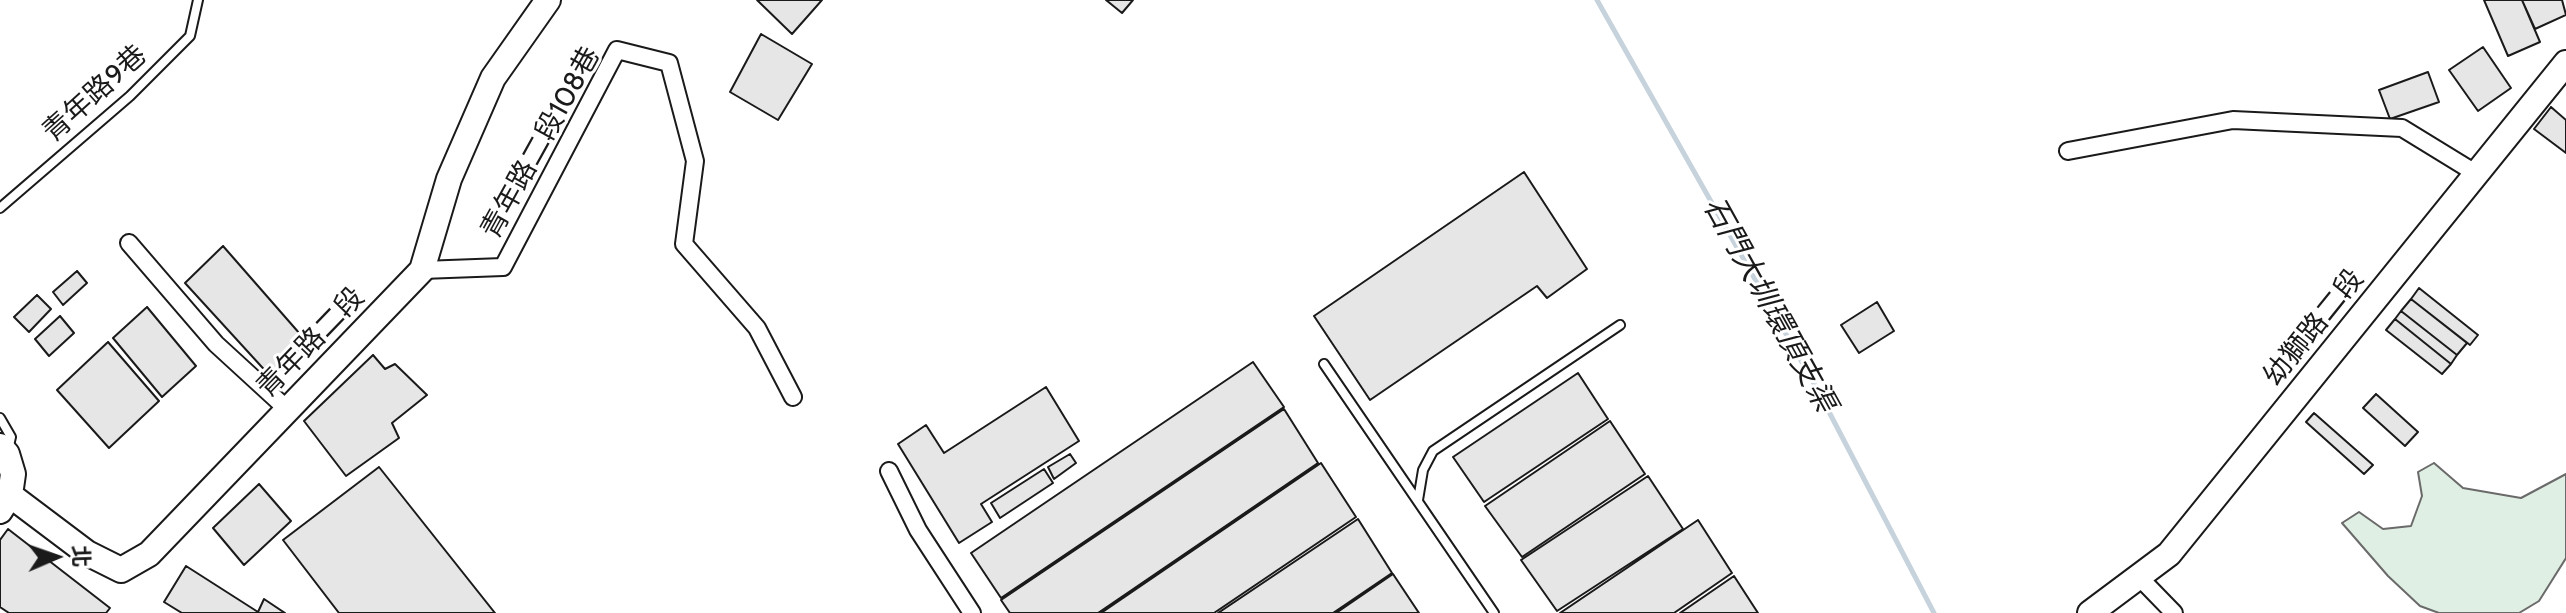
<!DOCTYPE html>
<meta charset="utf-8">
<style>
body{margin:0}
#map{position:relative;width:2566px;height:613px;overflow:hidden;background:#fff;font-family:Cabin,"Noto Sans TC",sans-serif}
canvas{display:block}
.north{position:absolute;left:16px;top:517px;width:80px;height:80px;-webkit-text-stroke:6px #fff;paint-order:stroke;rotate:88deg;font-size:22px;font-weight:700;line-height:32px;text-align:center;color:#1a1a1a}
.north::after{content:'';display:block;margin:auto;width:28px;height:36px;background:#1a1a1a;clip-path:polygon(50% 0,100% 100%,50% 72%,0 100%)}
</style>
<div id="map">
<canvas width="2566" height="613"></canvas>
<div class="north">北</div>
</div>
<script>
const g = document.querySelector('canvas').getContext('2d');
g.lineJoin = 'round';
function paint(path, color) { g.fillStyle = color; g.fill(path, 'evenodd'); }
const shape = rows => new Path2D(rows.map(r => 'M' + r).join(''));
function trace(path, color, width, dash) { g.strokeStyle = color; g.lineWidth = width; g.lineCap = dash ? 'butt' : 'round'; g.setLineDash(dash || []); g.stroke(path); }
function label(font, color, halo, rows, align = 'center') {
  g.font = font + ' Cabin,"Noto Sans TC",sans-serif'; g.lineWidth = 6; g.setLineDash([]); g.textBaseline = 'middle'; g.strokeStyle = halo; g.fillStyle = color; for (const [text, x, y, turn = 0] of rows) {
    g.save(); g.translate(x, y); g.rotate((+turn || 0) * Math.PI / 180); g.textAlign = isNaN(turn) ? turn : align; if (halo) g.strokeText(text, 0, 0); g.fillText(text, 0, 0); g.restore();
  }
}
const green = shape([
 [2434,463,2463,488,2521,498,2566,474,2566,558,2539,601,2519,613,2439,613,2420,606,2388,576,2342,523,2359,512,2383,529,2411,526,2422,496,2418,472,2434,463]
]);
const stream = shape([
 [1597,0,1816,387,1934,613]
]);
const building = shape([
 [757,0,822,0,792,34,757,0],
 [1106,0,1133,0,1122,13,1106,0],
 [2484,0,2522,0,2540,42,2508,56,2484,0],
 [2522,0,2562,0,2566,15,2535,29,2522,0],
 [761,34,812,64,778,120,730,92,761,34],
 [2483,47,2511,88,2478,111,2449,70,2483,47],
 [2428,72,2439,102,2390,119,2379,90,2428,72],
 [2551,107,2566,120,2566,153,2534,129,2551,107],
 [1524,172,1587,269,1547,298,1537,286,1370,400,1314,316,1524,172],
 [223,246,307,342,271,377,185,283,223,246],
 [77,271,87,283,63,305,53,292,77,271],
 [2419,288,2478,335,2470,345,2411,299,2419,288],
 [37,295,51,309,29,332,14,317,37,295],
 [2411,299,2467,343,2457,355,2401,311,2411,299],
 [1877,302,1894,331,1859,353,1841,325,1877,302],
 [147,307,196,366,162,397,113,338,147,307],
 [2401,311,2457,355,2451,364,2395,319,2401,311],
 [60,316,74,333,49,356,35,339,60,316],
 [2395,319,2451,364,2442,374,2386,330,2395,319],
 [108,342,159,401,109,448,57,390,108,342],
 [373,355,385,369,395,364,427,395,392,423,399,438,346,476,304,421,373,355],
 [1253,362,1284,407,1001,598,971,553,1253,362],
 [1578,373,1608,419,1484,502,1453,457,1578,373],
 [1046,387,1079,441,981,504,992,522,959,543,898,444,926,425,944,453,1046,387],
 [2376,394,2418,432,2405,446,2363,408,2376,394],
 [1284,409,1318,463,1098,613,1010,613,1001,600,1284,409],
 [2314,413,2373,465,2364,474,2306,422,2314,413],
 [1610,421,1645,474,1522,557,1485,506,1610,421],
 [1070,454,1076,463,1054,479,1048,467,1070,454],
 [1321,463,1356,517,1214,613,1101,613,1321,463],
 [379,467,495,613,339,613,283,540,379,467],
 [1044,469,1053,483,1000,518,991,503,1044,469],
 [1648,476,1683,529,1557,611,1521,560,1648,476],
 [259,484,291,521,244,565,213,528,259,484],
 [1358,519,1392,573,1333,613,1218,613,1358,519],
 [1698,520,1732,573,1674,613,1560,613,1698,520],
 [8,529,110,608,106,613,9,613,0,607,0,540,8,529],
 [186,566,258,612,264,599,285,613,182,613,164,602,186,566],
 [1393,574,1419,613,1336,613,1393,574],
 [1734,576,1758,613,1680,613,1734,576]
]);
const lane = shape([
 [0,208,130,96,190,36,198,0],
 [1324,364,1494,613],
 [0,418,11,437,8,450],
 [1418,500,1423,470,1433,451,1620,325]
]);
const street = shape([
 [2068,151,2233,120,2402,128,2477,174],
 [129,243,216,344,288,410],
 [422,270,503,267,617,50,669,63,695,161,684,244,757,328,793,397],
 [889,471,918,530,972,613],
 [2139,577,2174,613]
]);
const secondary = shape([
 [0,446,7,454,13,474,10,495,0,511],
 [10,495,87,553,121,570,149,554,422,270,449,179,493,78,548,0],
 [2090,613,2169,554,2566,63]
]);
const streetNames = [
 ["青年路9巷",95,94,-42],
 ["青年路二段108巷",541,143,-61],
 ["幼獅路二段",2314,328,-51],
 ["青年路二段",311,343,-46]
];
const waterNames = [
 ["石門大圳環頂支渠",1769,305,61]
];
paint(green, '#e0efe3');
trace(green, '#6a6a6a', 2);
trace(stream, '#c6d2dc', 5);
paint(building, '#e6e6e6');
trace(building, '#1a1a1a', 2);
trace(lane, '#1a1a1a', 12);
trace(street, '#1a1a1a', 20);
trace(secondary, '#1a1a1a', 28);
trace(lane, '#fff', 8);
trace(street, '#fff', 16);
trace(secondary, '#fff', 24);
label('28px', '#1a1a1a', '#fff', streetNames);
label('italic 30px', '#1a1a1a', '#fff', waterNames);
</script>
